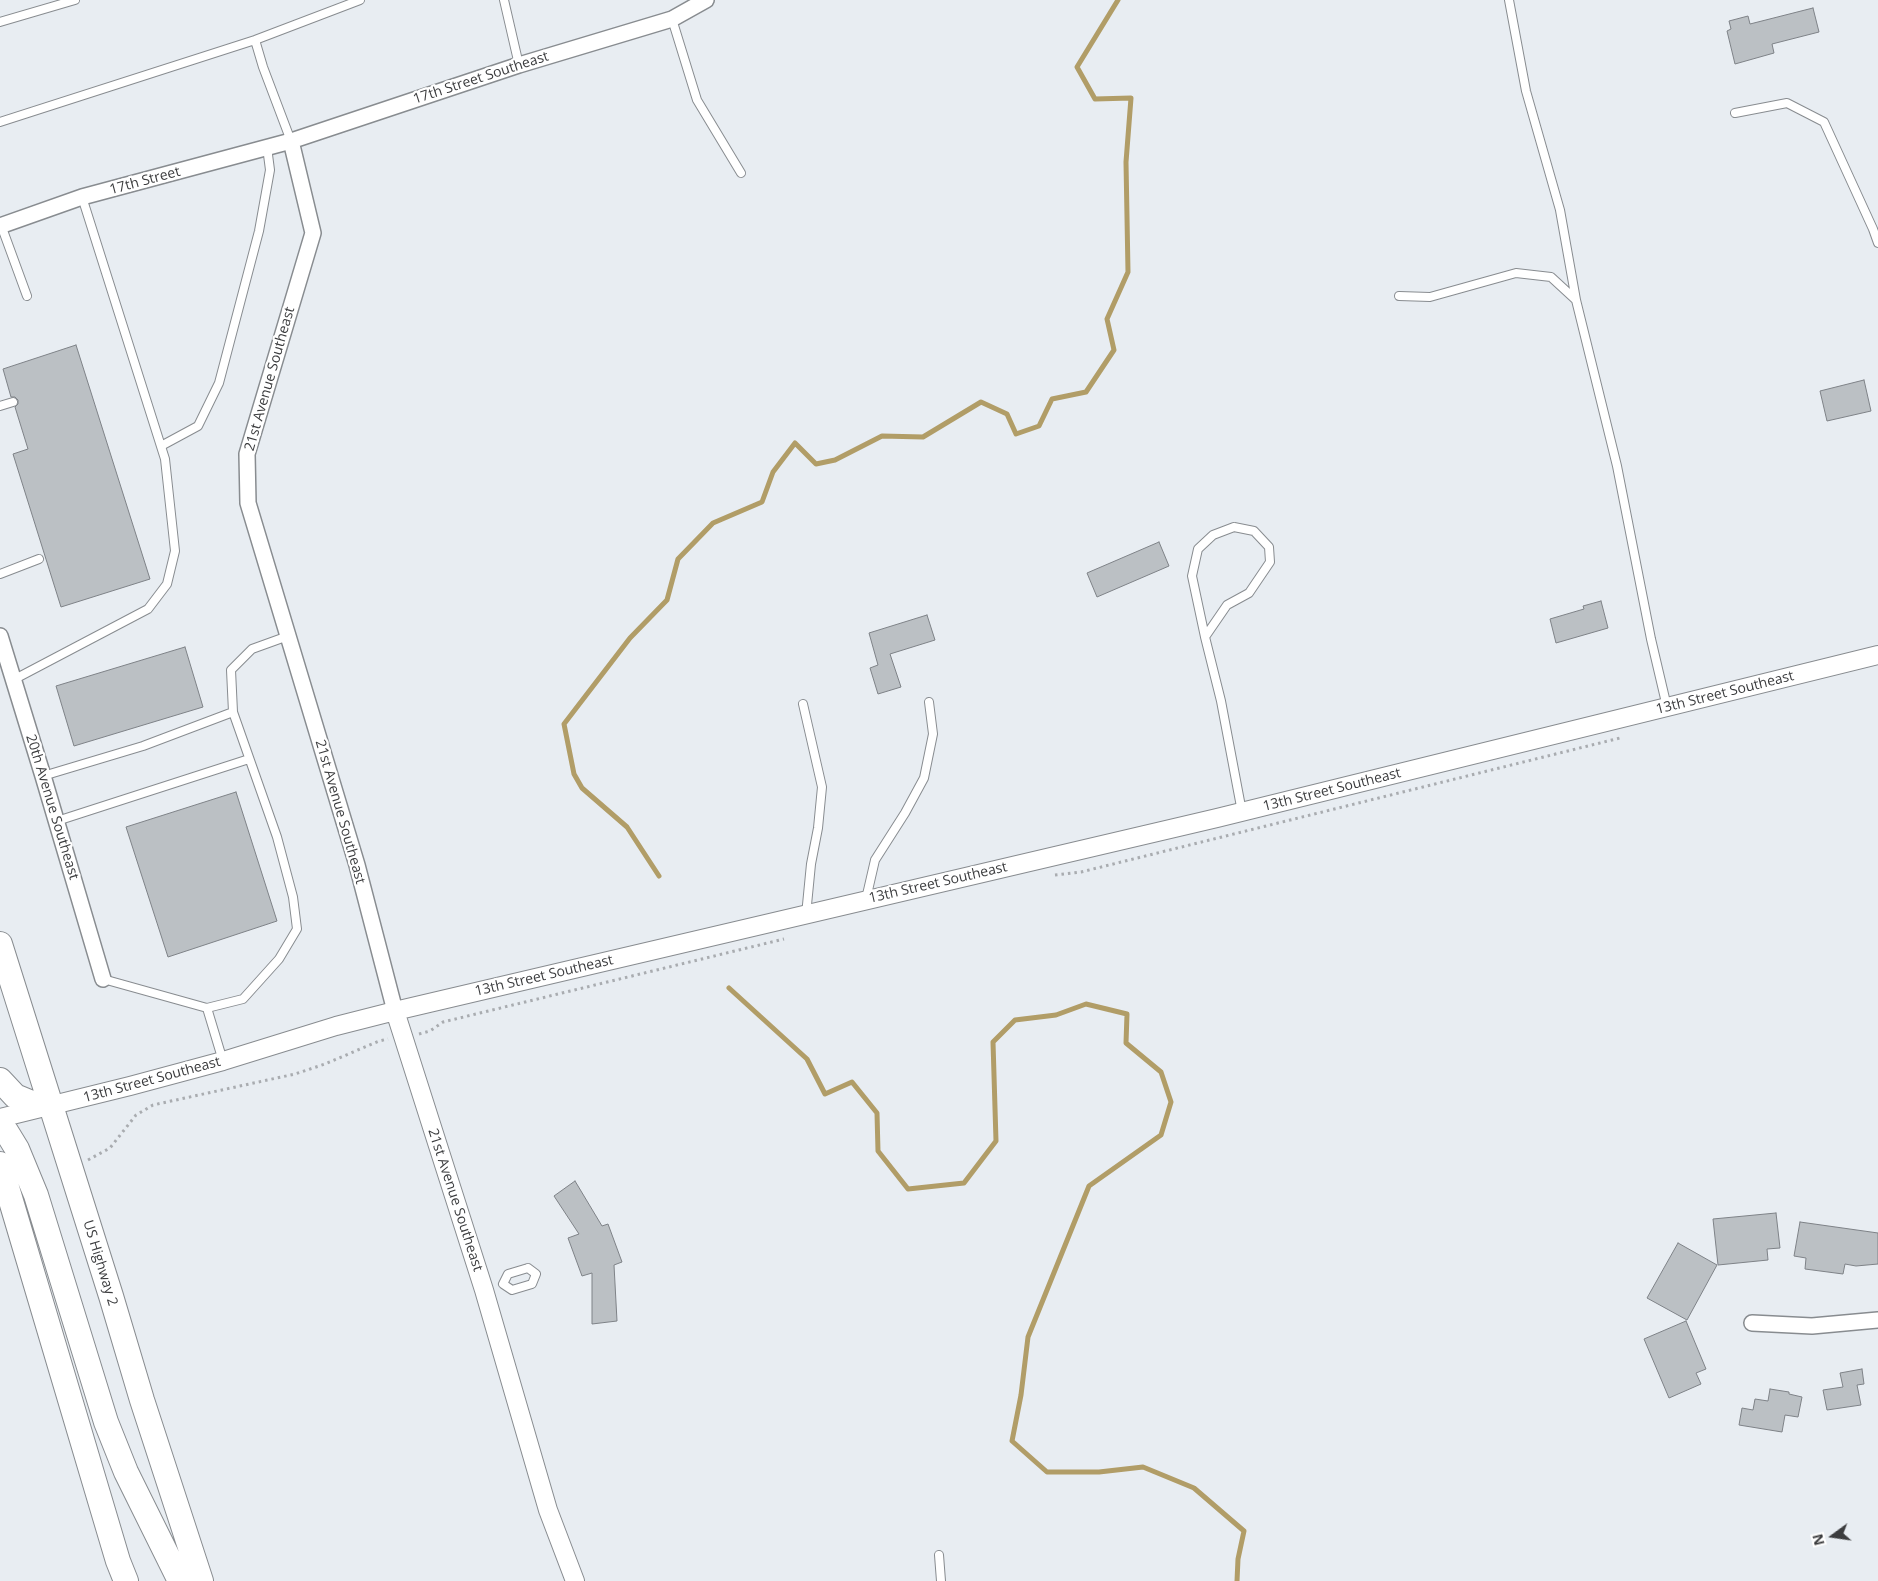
<!DOCTYPE html>
<style>
body{margin:0}
#map{position:relative;width:1878px;height:1581px;overflow:hidden;background:#e8edf2;font-family:"Open Sans",sans-serif}
canvas{display:block}
.north{position:absolute;left:1808px;top:1511px;width:50px;height:50px;-webkit-text-stroke:4px #fff;paint-order:stroke;rotate:256deg;font-size:14px;font-weight:700;line-height:20px;text-align:center;color:#3b3c3e}
.north::after{content:'';display:block;margin:auto;width:18px;height:22px;background:#3b3c3e;clip-path:polygon(50% 0,100% 100%,50% 72%,0 100%)}
</style>
<div id="map">
<canvas width="1878" height="1581"></canvas>
<div class="north">N</div>
</div>
<script>
const g = document.querySelector('canvas').getContext('2d');
g.lineJoin = 'round';
const shape = rows => new Path2D(rows.map(r => 'M' + r).join(''));
function trace(path, color, width, dash) { g.strokeStyle = color; g.lineWidth = width; g.lineCap = dash ? 'butt' : 'round'; g.setLineDash(dash || []); g.stroke(path); }
function paint(path, color) { g.fillStyle = color; g.fill(path, 'evenodd'); }
function label(font, color, halo, rows, align = 'center') {
  g.font = font + ' "Open Sans",sans-serif'; g.lineWidth = 4.5; g.setLineDash([]); g.textBaseline = 'middle'; g.strokeStyle = halo; g.fillStyle = color; for (const [text, x, y, turn = 0] of rows) {
    g.save(); g.translate(x, y); g.rotate((+turn || 0) * Math.PI / 180); g.textAlign = isNaN(turn) ? turn : align; if (halo) g.strokeText(text, 0, 0); g.fillText(text, 0, 0); g.restore();
  }
}
const stream = shape([
 [659,876,627,827,582,788,574,774,564,724,630,638,667,600,678,559,713,523,762,502,773,472,795,443,816,464,835,460,882,436,923,437,981,402,1007,414,1016,434,1039,426,1052,399,1086,392,1114,350,1107,319,1128,272,1126,162,1131,98,1095,99,1077,67,1118,0],
 [729,988,807,1059,825,1094,852,1082,877,1113,878,1151,908,1189,964,1183,996,1141,993,1042,1015,1020,1056,1015,1086,1004,1127,1014,1126,1043,1161,1072,1171,1102,1161,1135,1089,1186,1028,1337,1021,1395,1012,1441,1047,1472,1099,1472,1143,1467,1194,1488,1244,1531,1238,1559,1237,1581]
]);
const building = shape([
 [1813,8,1819,32,1772,44,1774,53,1735,64,1727,31,1731,29,1729,21,1748,16,1750,24,1813,8],
 [76,345,150,579,61,607,13,454,28,449,15,407,18,404,18,400,15,397,11,397,3,369,76,345],
 [1864,380,1871,411,1827,421,1820,391,1864,380],
 [1159,542,1169,566,1097,597,1087,573,1159,542],
 [1601,601,1608,628,1556,643,1550,619,1584,609,1583,606,1601,601],
 [927,615,935,640,890,654,901,687,878,694,870,668,878,665,869,633,927,615],
 [185,647,203,707,74,746,56,686,185,647],
 [236,792,277,921,168,957,126,827,236,792],
 [575,1181,602,1226,608,1224,622,1262,614,1265,617,1321,592,1324,592,1273,582,1276,568,1238,579,1234,554,1196,575,1181],
 [1776,1213,1780,1248,1767,1249,1768,1260,1718,1265,1713,1219,1776,1213],
 [1800,1222,1878,1233,1878,1264,1856,1266,1845,1264,1843,1274,1805,1269,1806,1258,1794,1256,1800,1222],
 [1678,1243,1717,1265,1687,1320,1647,1298,1678,1243],
 [1686,1321,1706,1369,1696,1373,1701,1384,1669,1398,1644,1339,1686,1321],
 [1862,1369,1864,1384,1857,1385,1861,1405,1827,1410,1823,1390,1843,1387,1840,1373,1862,1369],
 [1770,1389,1789,1392,1789,1394,1802,1397,1798,1417,1785,1415,1782,1432,1739,1425,1742,1408,1753,1410,1755,1399,1768,1401,1770,1389]
]);
const path = shape([
 [1055,875,1081,872,1620,738],
 [419,1034,430,1031,443,1022,784,939],
 [88,1160,110,1148,136,1115,153,1105,295,1074,325,1064,379,1041,388,1039]
]);
const service = shape([
 [504,0,519,65],
 [1509,0,1526,91,1560,210,1576,300],
 [672,19,697,100,741,173],
 [0,22,75,0],
 [255,40,263,67,291,141],
 [1735,113,1787,103,1824,122,1873,229,1878,243],
 [0,122,255,40,360,0],
 [1,225,27,296],
 [1399,296,1430,297,1516,273,1551,277,1576,300,1617,466,1651,639,1667,707],
 [0,406,13,402],
 [161,446,198,426,219,383,259,231,270,170,267,147],
 [1234,527,1254,531,1269,547,1270,562,1249,593,1227,605,1205,637,1192,576,1198,549,1213,535,1234,527],
 [0,574,39,559],
 [1205,637,1221,701,1242,812],
 [13,680,148,609,167,584,175,551,165,459,82,197],
 [803,704,822,787,818,828,811,864,806,915],
 [233,712,231,670,252,649,288,636],
 [43,776,143,746,233,712,277,837,293,897,297,929,279,959,243,999,207,1008,223,1061],
 [57,821,249,759],
 [866,899,875,860,905,813,924,778,933,734,929,702],
 [103,979,207,1008],
 [528,1268,536,1274,532,1284,512,1290,503,1284,508,1274,528,1268],
 [939,1555,941,1581]
]);
const minor = shape([
 [291,141,313,233,247,454,248,503,357,865,395,1011],
 [0,226,82,197,291,141,519,65,672,19,706,0],
 [0,636,43,776,103,979],
 [1752,1323,1812,1326,1878,1320]
]);
const tertiary = shape([
 [395,1011,484,1290,548,1510,575,1581],
 [0,1118,130,1086,223,1061,336,1026,395,1011,1217,818,1878,655]
]);
const trunk = shape([
 [0,944,111,1296,142,1400,201,1581],
 [0,1080,15,1096,32,1103,51,1106],
 [0,1128,6,1131,17,1149,36,1195,106,1422,126,1472,180,1581],
 [0,1164,118,1561,126,1581]
]);
const streetNames = [
 ["17th Street Southeast",481,78,-18],
 ["17th Street",145,181,-15],
 ["21st Avenue Southeast",270,379,-74],
 ["13th Street Southeast",1725,693,-14],
 ["13th Street Southeast",1332,790,-14],
 ["20th Avenue Southeast",52,807,73],
 ["21st Avenue Southeast",340,812,74],
 ["13th Street Southeast",938,883,-13],
 ["13th Street Southeast",544,976,-13],
 ["13th Street Southeast",152,1080,-15],
 ["21st Avenue Southeast",455,1200,72],
 ["US Highway 2",100,1263,73]
];
trace(stream, '#b19d67', 5);
paint(building, '#bbc0c4');
trace(building, '#7e8287', 1);
trace(service, '#888c90', 10);
trace(minor, '#888c90', 18);
trace(tertiary, '#888c90', 20);
trace(trunk, '#888c90', 26);
trace(path, '#a9acb0', 3, [2.5, 4]);
trace(service, '#fff', 8);
trace(minor, '#fff', 15);
trace(tertiary, '#fff', 18);
trace(trunk, '#fff', 24);
label('14px', '#3b3c3e', '#fff', streetNames);
</script>
